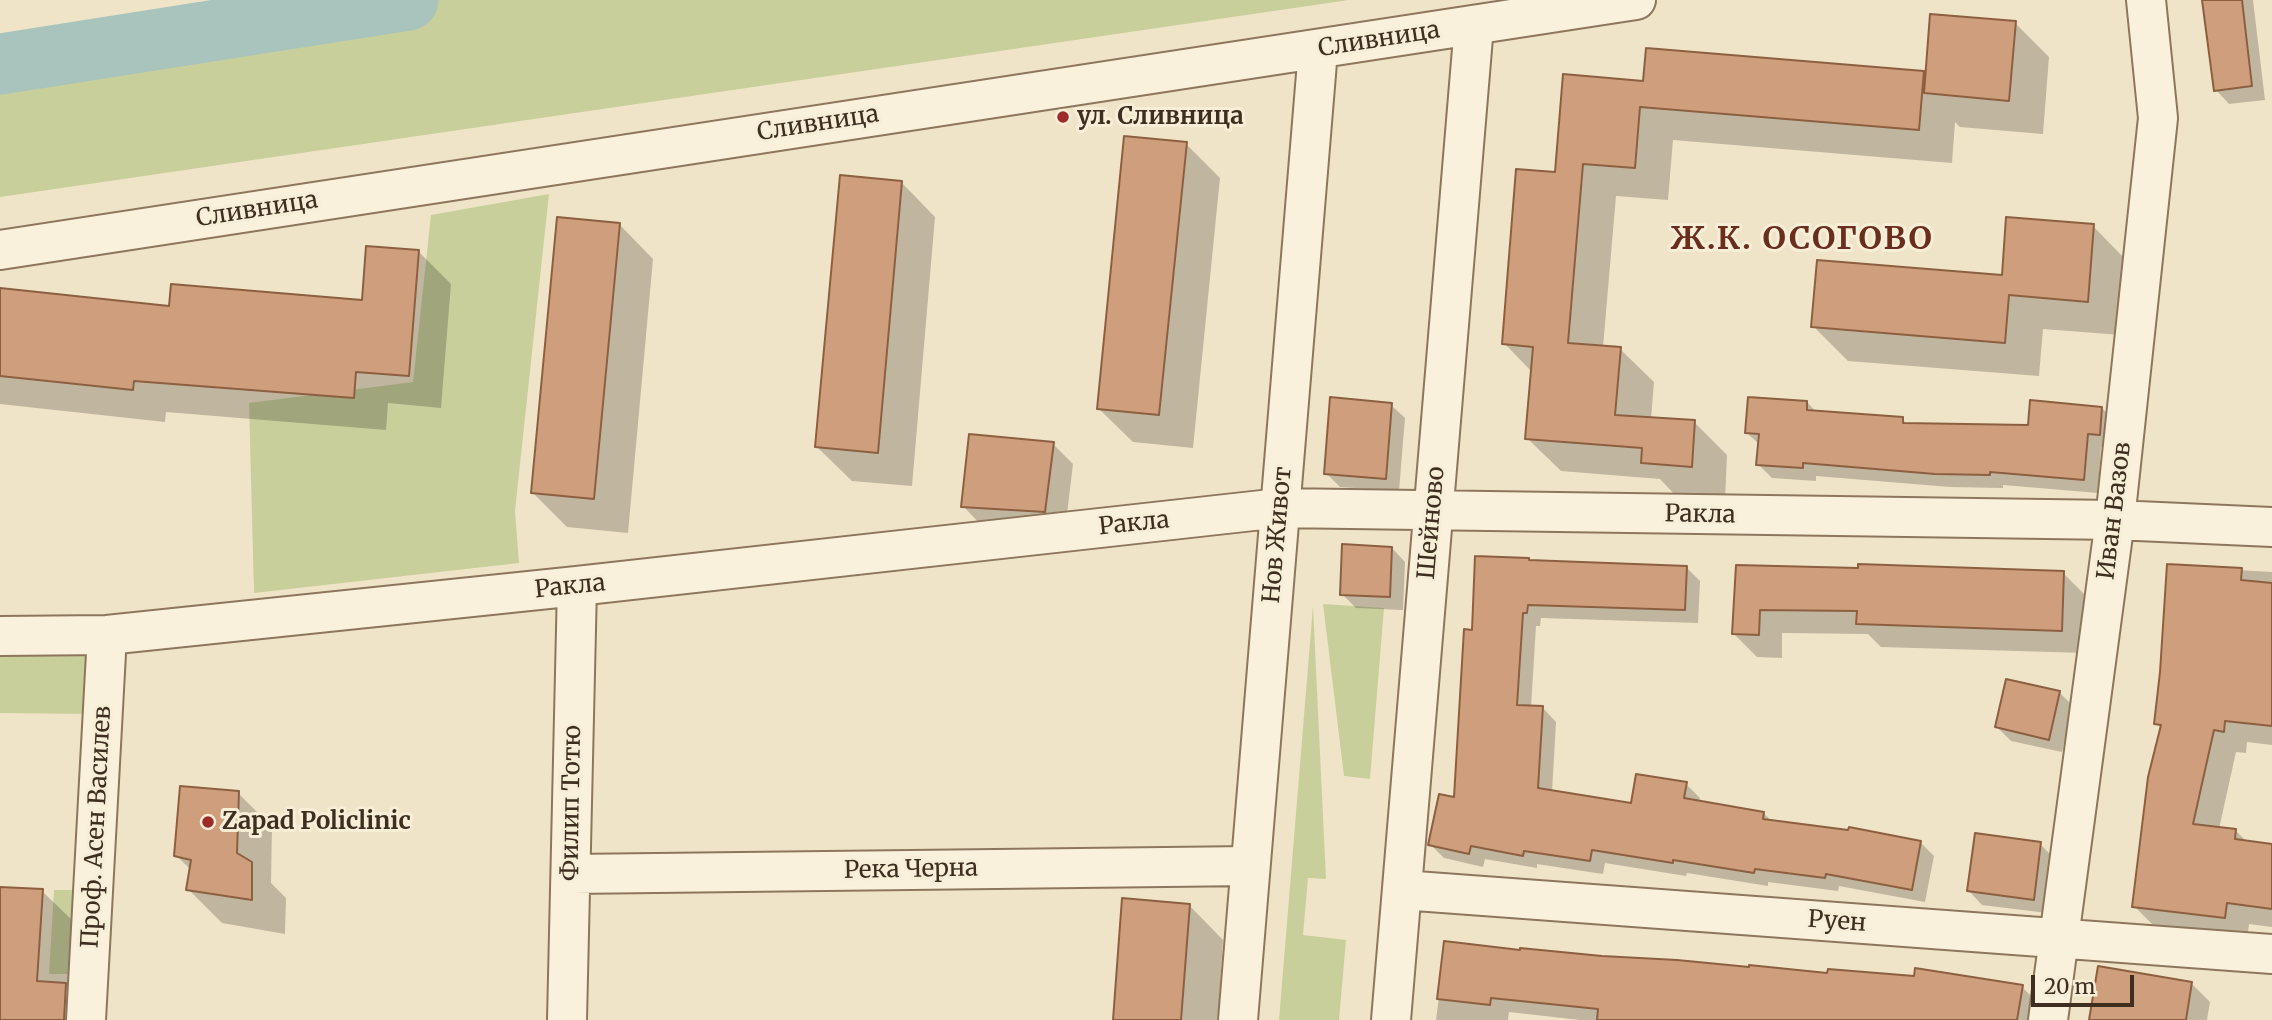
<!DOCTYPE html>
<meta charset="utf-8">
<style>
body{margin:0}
#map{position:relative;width:2272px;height:1020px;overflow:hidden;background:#f0e4c8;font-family:Merriweather,serif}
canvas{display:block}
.scale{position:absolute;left:2031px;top:975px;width:103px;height:32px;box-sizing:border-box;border:4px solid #3d2e20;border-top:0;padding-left:9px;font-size:21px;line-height:24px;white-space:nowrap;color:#3d2e20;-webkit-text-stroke:5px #f7eed8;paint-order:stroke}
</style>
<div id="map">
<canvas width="2272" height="1020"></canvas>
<div class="scale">20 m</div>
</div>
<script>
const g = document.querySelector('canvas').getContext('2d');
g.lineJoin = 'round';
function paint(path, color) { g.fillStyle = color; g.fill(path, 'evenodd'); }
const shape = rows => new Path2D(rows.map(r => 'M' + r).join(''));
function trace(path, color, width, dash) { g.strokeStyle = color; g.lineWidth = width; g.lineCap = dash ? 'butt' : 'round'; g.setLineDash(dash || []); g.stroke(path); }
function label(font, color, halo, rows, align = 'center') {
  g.font = font + ' Merriweather,serif'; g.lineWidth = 6; g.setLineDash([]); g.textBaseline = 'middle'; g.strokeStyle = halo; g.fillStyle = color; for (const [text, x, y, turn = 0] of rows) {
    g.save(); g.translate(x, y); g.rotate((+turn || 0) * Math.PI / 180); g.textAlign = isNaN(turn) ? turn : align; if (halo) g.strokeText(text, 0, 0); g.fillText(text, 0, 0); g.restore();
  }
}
const green = shape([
 [412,0,1349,0,0,197,0,64],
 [549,194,515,511,519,563,254,593,249,403,413,382,431,215],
 [1323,604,1384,608,1370,779,1344,776],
 [1313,606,1326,879,1308,878,1303,935,1346,940,1339,1020,1279,1020],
 [0,648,92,649,91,714,0,713],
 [54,890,79,890,76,974,49,974]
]);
const shadow = shape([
 [2204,0,2253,0,2265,100,2229,104,2216,90],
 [2015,23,2049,57,2043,134,1960,127,1955,122,1952,163,1673,140,1668,200,1616,196,1603,347,1620,349,1654,382,1651,419,1694,422,1727,455,1725,499,1676,496,1660,479,1561,471,1527,438,1532,372,1504,343,1556,174,1645,83,1923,72,1927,77],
 [1186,144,1220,178,1193,448,1133,442,1098,408],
 [901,182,935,217,912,486,852,481,817,447],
 [619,224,653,259,628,533,567,527,533,493],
 [2093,226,2127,261,2121,335,2043,329,2039,376,1848,361,1813,326,2003,277],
 [418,251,451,284,441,408,388,403,386,430,166,412,165,422,0,404,0,290,171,308,363,302],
 [1807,402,1817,413,1902,419,1908,425,2030,427,2102,408,2115,422,2113,448,2101,447,2098,493,2003,485,2003,488,1950,487,1816,476,1816,481,1772,478,1758,464,1760,445,1747,433],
 [1391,405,1405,418,1399,491,1340,487,1326,473],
 [1053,444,1073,464,1065,531,983,527,963,506],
 [1392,548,1405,562,1403,610,1356,608,1342,594],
 [1529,559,1531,562,1686,567,1700,581,1698,623,1541,618,1540,626,1536,626,1531,707,1543,708,1556,722,1552,792,1632,805,1686,784,1700,798,1699,803,1763,813,1773,822,1920,842,1934,856,1925,902,1839,886,1838,891,1768,882,1768,886,1687,873,1686,876,1605,863,1603,874,1537,864,1537,868,1485,859,1483,867,1444,858,1430,844,1455,799,1473,632],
 [2168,566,2272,572,2272,745,2247,742,2246,753,2236,752,2219,829,2236,831,2247,842,2272,846,2272,927,2249,924,2247,940,2156,928,2134,906,2162,729,2156,723,2162,672],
 [1738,567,2063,573,2086,596,2085,653,1881,647,1868,634,1782,633,1782,658,1757,657,1733,633],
 [2059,692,2073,706,2062,752,2011,741,1997,727],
 [238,793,272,827,271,883,286,898,285,934,222,923,188,889,191,870,176,855],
 [2040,844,2054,858,2047,913,1982,905,1969,891],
 [0,888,42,891,77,925,100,1020,0,1020],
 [1189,905,1223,940,1218,1020,1115,1020],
 [1446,943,1521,952,2022,987,2037,1002,2034,1020,1580,1020,1509,1012,1508,1020,1436,1020],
 [2191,983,2210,1002,2207,1020,2091,1020]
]);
const river = shape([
 [0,64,408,0]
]);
const building = shape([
 [2202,0,2242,0,2252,86,2214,91,2202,0],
 [1930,14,2016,21,2009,101,1924,93,1930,14],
 [1646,48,1924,71,1919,130,1640,107,1635,168,1583,164,1568,343,1621,347,1615,415,1695,420,1692,467,1641,463,1642,448,1525,439,1533,347,1502,344,1516,169,1555,172,1563,74,1643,81,1646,48],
 [1124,136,1187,142,1159,415,1097,409,1124,136],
 [840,175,902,181,878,453,815,447,840,175],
 [557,217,620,223,594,499,531,493,557,217],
 [2006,217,2094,224,2088,302,2009,295,2005,343,1811,327,1817,260,2002,275,2006,217],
 [366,246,419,250,409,376,356,372,354,398,134,381,133,390,0,376,0,288,169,306,171,284,362,300,366,246],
 [1330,397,1392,403,1386,479,1324,474,1330,397],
 [1748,397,1807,401,1807,410,1903,417,1903,423,2028,425,2030,400,2102,407,2100,435,2088,434,2084,480,1990,472,1990,475,1935,474,1803,463,1803,468,1756,465,1759,434,1745,433,1748,397],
 [969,434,1054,442,1045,512,961,507,969,434],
 [1342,544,1392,547,1390,597,1340,595,1342,544],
 [1475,556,1529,558,1529,560,1687,566,1685,610,1528,605,1527,613,1523,613,1517,705,1543,706,1538,788,1631,803,1636,774,1687,782,1684,798,1764,812,1763,819,1848,830,1849,827,1921,841,1912,890,1826,874,1825,878,1755,869,1754,873,1673,860,1673,863,1592,850,1590,861,1524,851,1523,856,1471,846,1469,854,1428,845,1439,794,1454,797,1464,629,1472,630,1475,556],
 [1858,564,2064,571,2062,631,1856,624,1857,611,1760,610,1759,635,1732,634,1736,565,1858,568,1858,564],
 [2167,564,2242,568,2241,580,2272,583,2272,726,2225,721,2224,732,2214,730,2193,824,2236,829,2235,839,2272,844,2272,909,2227,903,2225,918,2132,907,2148,777,2161,725,2154,724,2160,672,2167,564],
 [2006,679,2060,691,2049,740,1995,727,2006,679],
 [180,786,239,791,237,853,252,862,252,900,186,890,191,860,174,856,180,786],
 [1975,833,2041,842,2034,900,1967,891,1975,833],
 [0,887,43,889,37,981,66,983,64,1020,0,1020,0,887],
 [1122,898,1190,904,1181,1020,1113,1020,1122,898],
 [1444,941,1520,950,1520,948,1602,956,1677,960,1749,967,1749,965,1827,973,1828,969,1914,976,1915,968,2023,985,2017,1020,1597,1020,1598,1009,1491,998,1490,1005,1437,999,1444,941],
 [2098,966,2192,982,2186,1020,2089,1020,2098,966]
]);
const minor = shape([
 [0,250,1636,0],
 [0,636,107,635,577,586,1280,508,2115,520,2272,527],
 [571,874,1250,866],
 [1402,890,2272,954],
 [86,1020,107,635],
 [567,1020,577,586],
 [1238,1020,1318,50],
 [1391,1020,1474,25],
 [2048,1020,2115,520,2158,118,2146,0]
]);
const markers = [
 [1063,117,7,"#9e2a2b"],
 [208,822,7,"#9e2a2b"]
];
const streetNames = [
 ["Сливница",1379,40,-9],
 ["Сливница",818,124,-9],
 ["Сливница",257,210,-9],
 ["Иван Вазов",2115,511,-83],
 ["Ракла",1700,515,1],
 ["Шейново",1432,523,-85],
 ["Ракла",1134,524,-6],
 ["Нов Живот",1278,535,-85],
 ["Ракла",570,587,-6],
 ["Филип Тотю",572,803,-89],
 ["Проф. Асен Василев",97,827,-87],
 ["Река Черна",911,870,-1],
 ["Руен",1837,922,4]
];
const poiNames = [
 ["ул. Сливница",1077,117],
 ["Zapad Policlinic",222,822]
];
const districtNames = [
 ["Ж.К. ОСОГОВО",1802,240]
];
paint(green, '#c9cf9b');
paint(shadow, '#0003');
trace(river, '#a9c4bc', 61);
paint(building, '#cf9f7d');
trace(building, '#8d5f41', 2);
trace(minor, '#8d765c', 42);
trace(minor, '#faf1dc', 38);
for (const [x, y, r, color] of markers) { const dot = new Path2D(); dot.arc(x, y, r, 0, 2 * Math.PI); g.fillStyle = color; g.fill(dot); trace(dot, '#f7eed8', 2.5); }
label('24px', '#3d2e20', '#f7eed8', streetNames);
label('bold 24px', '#3d2e20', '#f7eed8', poiNames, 'left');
g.letterSpacing = '2px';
label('bold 32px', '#6b2e1e', '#f7eed8', districtNames);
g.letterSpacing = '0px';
</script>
